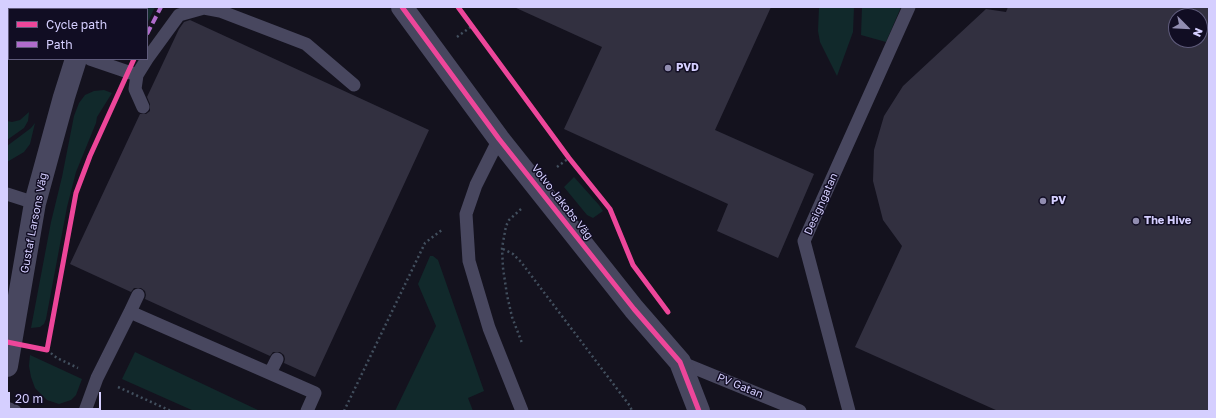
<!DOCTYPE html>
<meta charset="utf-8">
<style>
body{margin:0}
#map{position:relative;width:1216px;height:418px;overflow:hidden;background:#14121e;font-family:"Golos Text",sans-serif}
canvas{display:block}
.frame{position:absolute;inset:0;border:8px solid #d5cfff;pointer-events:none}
.legend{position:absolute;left:8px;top:8px;width:140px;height:52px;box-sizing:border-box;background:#110d23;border:1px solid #5f5b7b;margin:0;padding:5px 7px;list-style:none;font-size:12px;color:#d5cfff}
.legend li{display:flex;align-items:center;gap:8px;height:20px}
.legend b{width:20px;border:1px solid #5f5b7b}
.north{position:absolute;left:1168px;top:8px;width:40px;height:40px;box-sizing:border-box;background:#110d23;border:1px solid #5f5b7b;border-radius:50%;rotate:114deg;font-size:11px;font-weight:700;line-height:16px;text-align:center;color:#d5cfff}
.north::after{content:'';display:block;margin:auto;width:14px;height:18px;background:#918db0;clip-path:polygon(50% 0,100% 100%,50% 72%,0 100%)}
.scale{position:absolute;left:8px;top:392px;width:93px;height:18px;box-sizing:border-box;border:2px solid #d5cfff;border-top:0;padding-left:5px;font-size:12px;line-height:14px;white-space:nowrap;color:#d5cfff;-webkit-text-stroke:3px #110d23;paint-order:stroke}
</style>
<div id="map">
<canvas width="1216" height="418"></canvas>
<div class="frame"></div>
<ul class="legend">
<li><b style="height:5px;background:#ed469a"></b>Cycle path</li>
<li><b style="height:5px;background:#b06ccc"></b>Path</li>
</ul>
<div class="north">N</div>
<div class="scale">20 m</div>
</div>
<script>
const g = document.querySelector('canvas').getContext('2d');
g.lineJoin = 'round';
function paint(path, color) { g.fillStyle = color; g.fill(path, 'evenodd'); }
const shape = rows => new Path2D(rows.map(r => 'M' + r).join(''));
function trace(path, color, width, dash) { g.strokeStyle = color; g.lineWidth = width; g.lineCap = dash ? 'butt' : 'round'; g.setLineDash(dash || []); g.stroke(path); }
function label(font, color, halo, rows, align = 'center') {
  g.font = font + ' "Golos Text",sans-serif'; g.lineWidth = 3; g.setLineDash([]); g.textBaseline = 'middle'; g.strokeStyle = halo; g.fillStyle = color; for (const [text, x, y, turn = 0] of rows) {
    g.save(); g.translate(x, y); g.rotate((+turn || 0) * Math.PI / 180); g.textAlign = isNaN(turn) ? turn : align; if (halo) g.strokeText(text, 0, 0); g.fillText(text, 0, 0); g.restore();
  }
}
const green = shape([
 [121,7,155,7,147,24,147,9,120,9],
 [819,7,854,7,853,32,837,76,820,42,818,31],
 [862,7,901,7,886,42,861,35],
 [104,90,112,93,97,117,96,123,76,172,67,207,46,319,44,324,40,327,31,328,51,222,62,177,74,116,79,103,85,95,94,91],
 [29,112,28,121,24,128,7,140,7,121,12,122,20,120],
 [35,123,30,144,24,152,7,162,7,146,31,128],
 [574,177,599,205,603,211,593,218,587,215,564,187],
 [430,256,433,256,438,260,484,391,468,398,473,411,395,411,436,326,418,284],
 [135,352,260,411,194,411,122,379],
 [30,355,82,379,76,395,71,400,59,404,47,400,35,388,31,377,29,366]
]);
const building = shape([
 [514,7,771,7,715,130,814,174,778,258,717,231,728,204,564,129,602,47],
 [1008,7,1209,7,1209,411,998,411,855,347,902,246,883,220,873,181,874,150,884,116,903,86,986,9,1006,12],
 [1176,16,1200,16,1200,40,1176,40],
 [190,20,429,130,315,377,284,363,285,359,284,355,280,352,273,352,270,356,145,299,146,295,145,291,141,288,134,288,131,292,70,264,140,114,146,114,150,111,150,104,147,97,179,29,184,22]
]);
const path = shape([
 [457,37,472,26],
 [557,167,569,158],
 [521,209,509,220,506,226,502,248,503,268,507,295,512,317,522,343],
 [503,249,513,254,521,262,630,406,632,411],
 [47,350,57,358,78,368],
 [118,387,171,411],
 [344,411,425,243,443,229]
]);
const service = shape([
 [90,59,137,75,147,59],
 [147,59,179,15,204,8,220,11,306,44,354,85],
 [137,75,135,89,143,107],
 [499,139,476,185,466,214,469,261,489,328,522,411],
 [7,194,35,203],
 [130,312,138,295],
 [680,362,800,411],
 [270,373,277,359],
 [7,408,15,411],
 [85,411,97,378,130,312,315,393,307,411],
 [849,411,804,241,909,7]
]);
const minor = shape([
 [402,7,499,139,634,309,680,362,699,411],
 [97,9,99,7],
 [7,366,35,203,64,97,76,59]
]);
const quiet = shape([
 [147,34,161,7]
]);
const cycleway = shape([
 [402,7,499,139,634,309,680,362,699,411],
 [458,7,569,158,610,209,633,265,668,312],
 [7,342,47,350,76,193,90,156,134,59]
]);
const markers = [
 [668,68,4,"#918db0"],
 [1043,201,4,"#918db0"],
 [1136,221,4,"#918db0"]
];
const poiNames = [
 ["PVD",676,68],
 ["PV",1051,201],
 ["The Hive",1144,221]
];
const streetNames = [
 ["Volvo Jakobs Väg",562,202,52],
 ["Designgatan",821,204,-66],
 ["Gustaf Larsons Väg",34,223,-79],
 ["PV Gatan",740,386,22]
];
paint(green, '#11292b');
paint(building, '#323040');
trace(path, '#424f5e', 2.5, [2, 3]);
trace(service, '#48475f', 13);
trace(minor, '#48475f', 22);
trace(quiet, '#b06ccc', 4, [8, 4]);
trace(cycleway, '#ed469a', 5);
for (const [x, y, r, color] of markers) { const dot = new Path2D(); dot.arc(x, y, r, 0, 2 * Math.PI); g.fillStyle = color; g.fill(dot); trace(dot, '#110d23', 1.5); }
label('bold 11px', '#d5cfff', '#110d23', poiNames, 'left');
label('11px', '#d5cfff', '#110d23', streetNames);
</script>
